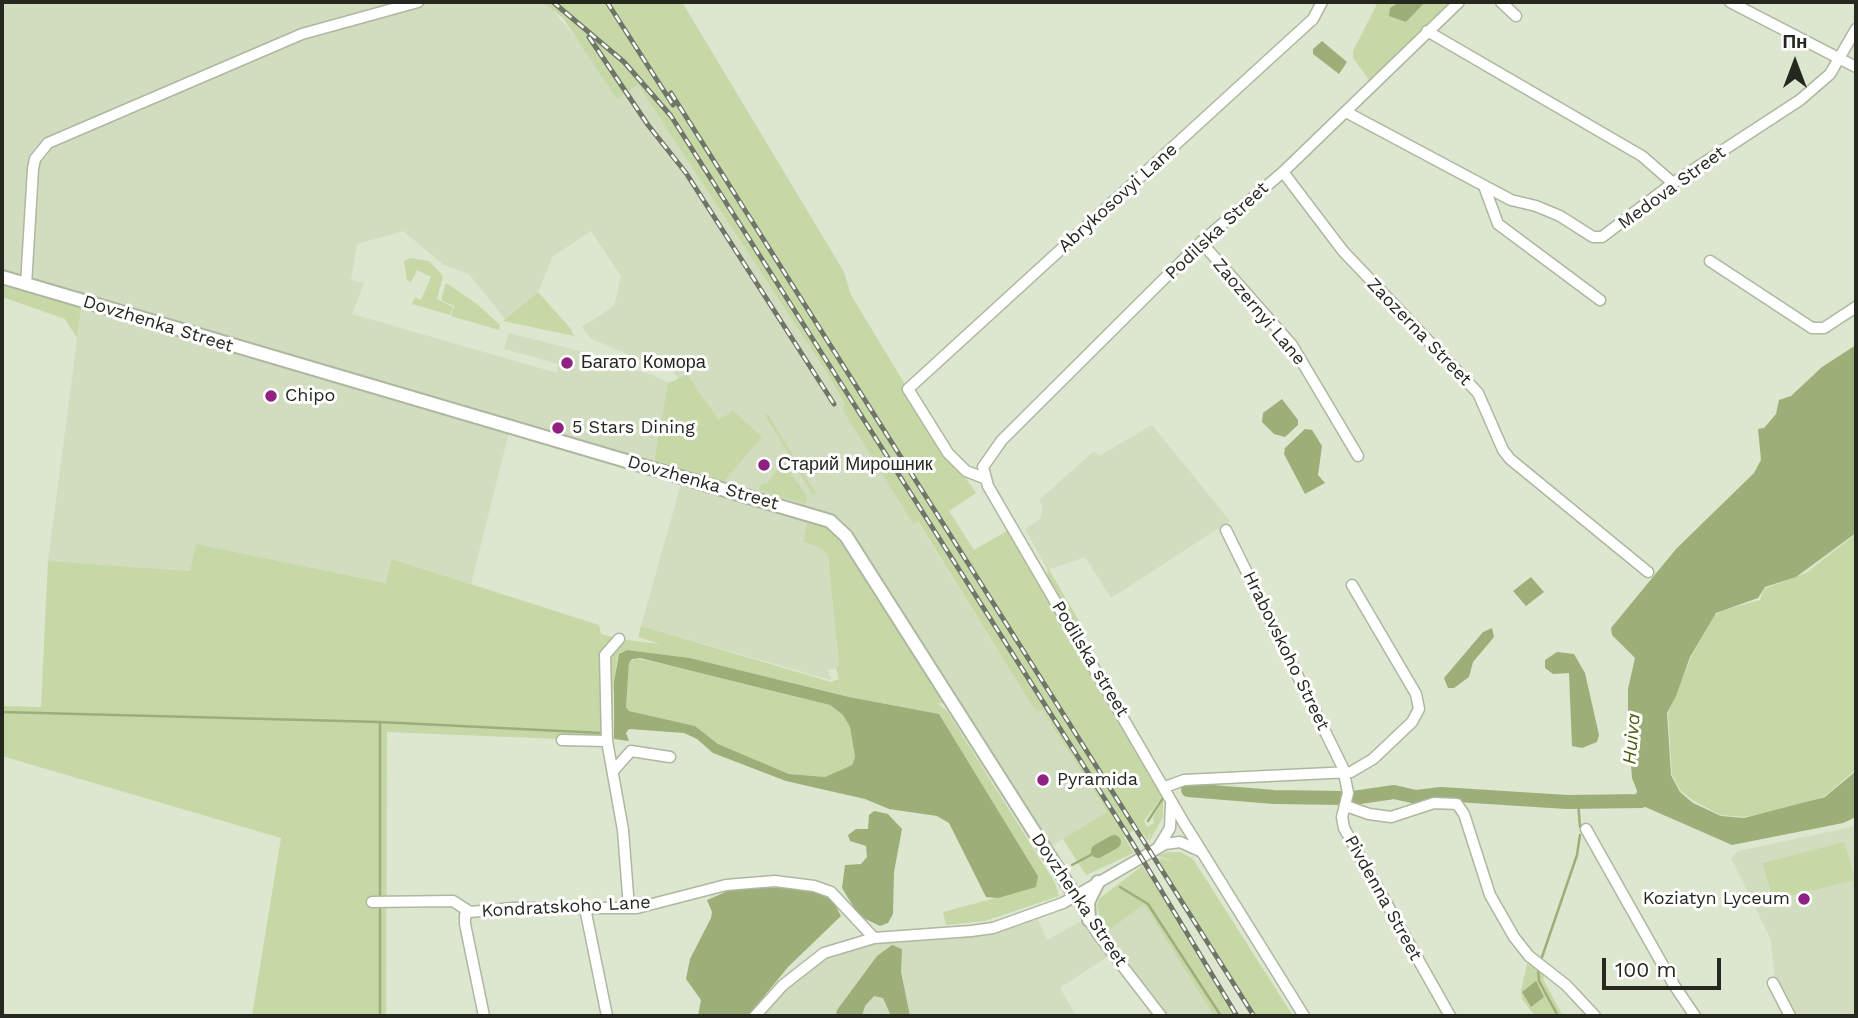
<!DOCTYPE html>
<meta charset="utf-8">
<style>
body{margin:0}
#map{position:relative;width:1858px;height:1018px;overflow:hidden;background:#dde6ce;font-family:"Work Sans",sans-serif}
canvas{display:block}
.frame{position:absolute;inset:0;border:4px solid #24281f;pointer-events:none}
.north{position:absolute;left:1760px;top:28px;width:70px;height:70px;-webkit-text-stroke:5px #fff;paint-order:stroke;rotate:0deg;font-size:19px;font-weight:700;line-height:28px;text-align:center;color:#24281f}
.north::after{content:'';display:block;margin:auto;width:24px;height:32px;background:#24281f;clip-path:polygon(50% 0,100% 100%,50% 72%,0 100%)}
.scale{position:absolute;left:1602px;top:958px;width:119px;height:32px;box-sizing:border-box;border:4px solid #24281f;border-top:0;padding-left:9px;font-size:21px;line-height:24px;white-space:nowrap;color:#24281f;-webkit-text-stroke:5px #fff;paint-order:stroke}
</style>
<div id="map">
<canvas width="1858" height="1018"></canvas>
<div class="frame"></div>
<div class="north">Пн</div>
<div class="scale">100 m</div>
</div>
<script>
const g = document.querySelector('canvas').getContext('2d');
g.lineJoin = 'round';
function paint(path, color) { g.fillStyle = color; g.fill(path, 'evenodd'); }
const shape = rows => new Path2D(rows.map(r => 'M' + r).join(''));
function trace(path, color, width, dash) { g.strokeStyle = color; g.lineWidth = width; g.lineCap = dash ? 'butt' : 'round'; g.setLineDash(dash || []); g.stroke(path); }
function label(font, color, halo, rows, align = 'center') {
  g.font = font + ' "Work Sans",sans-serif'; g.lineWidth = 6; g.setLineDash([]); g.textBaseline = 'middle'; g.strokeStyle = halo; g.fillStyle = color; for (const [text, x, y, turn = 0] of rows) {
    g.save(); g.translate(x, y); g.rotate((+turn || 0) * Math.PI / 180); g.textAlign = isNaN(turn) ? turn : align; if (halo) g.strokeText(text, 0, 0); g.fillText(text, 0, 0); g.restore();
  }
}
const built = shape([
 [2,2,542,2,551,8,592,58,617,98,638,85,827,373,845,404,844,410,912,523,917,521,1036,712,1041,709,1107,813,1044,850,979,748,810,514,804,543,821,548,828,556,839,667,828,670,831,680,641,626,683,477,719,420,687,376,679,379,669,366,655,366,590,338,582,327,614,306,621,276,591,231,553,256,538,292,505,319,469,274,444,265,403,231,357,244,351,280,364,283,352,314,557,373,559,364,504,349,509,333,587,353,586,358,653,375,668,383,653,468,510,428,471,584,393,559,387,583,196,544,191,571,48,561,82,302,2,277],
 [1152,425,1230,521,1111,598,1085,557,1048,570,1025,529,1040,519,1043,508,1039,500,1094,451,1099,456],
 [1856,826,1856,1016,1793,1016,1775,981,1771,940,1731,858,1738,851],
 [1144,904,1214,1016,1161,1016,1113,953,1060,988,1076,1016,755,1016,775,993,843,945,971,931,1035,913,1047,940,1088,917,1101,936]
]);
const green = shape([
 [542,2,682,2,844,272,851,295,938,439,976,493,949,511,974,550,1012,528,1165,787,1162,797,1144,821,1147,827,1154,823,1153,818,1163,800,1163,817,1149,842,1151,829,1148,841,1138,827,1124,837,1134,853,1086,875,1063,839,1107,812,1042,710,1036,712,918,521,913,524,843,410,845,404,827,373,638,85,617,99,563,18],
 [1378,2,1459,2,1373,85,1353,58,1353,51],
 [410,258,429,261,443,276,437,299,453,307,450,315,412,304,415,297,421,300,431,277,417,270,411,282,407,280,404,261],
 [2,277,82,301,77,338,65,319,2,297],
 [446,283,477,304,500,325,499,330,451,316,454,306,441,300],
 [538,292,571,329,574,336,503,321],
 [687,375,719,420,733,411,762,437,719,487,653,468,668,383],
 [764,413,767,413,817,495,812,494],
 [783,461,807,497,806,504,758,490,763,483,767,484],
 [810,513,830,521,951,704,937,703,947,711,1055,883,1059,896,985,921,946,925,943,912,992,899,1038,876,939,714,849,697,690,658,627,650,620,653,617,660,613,695,613,738,607,741,387,732,386,1016,252,1016,281,838,2,756,2,706,41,707,48,561,190,571,196,544,386,583,392,559,599,625,601,634,619,639,660,644,638,637,641,626,831,682,839,679,836,668,839,666,828,556,821,548,803,542],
 [1856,534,1855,770,1825,796,1788,808,1744,817,1721,815,1694,801,1681,791,1672,775,1668,713,1691,657,1713,617,1721,611,1760,600,1764,589,1806,573],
 [1048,568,1074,612,1087,636,1082,635,1047,576],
 [635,658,731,679,830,705,843,715,850,727,855,757,852,765,825,777,789,774,718,744,695,726,629,711,626,707,629,663],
 [1844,842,1855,880,1773,900,1763,863],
 [1167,852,1180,852,1193,859,1293,1016,1257,1016,1163,869,1158,858,1174,861,1157,856],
 [1142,866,1150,877,1237,1016,1214,1016,1144,904,1108,931,1100,919,1097,905,1100,898],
 [1529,956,1547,969,1543,979,1563,1016,1535,1016,1522,999,1521,991]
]);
const water = shape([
 [1399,2,1425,2,1406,22,1389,16,1390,8],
 [1322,41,1347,62,1339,74,1313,54,1313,49],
 [1856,345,1856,533,1796,577,1765,587,1758,598,1716,613,1690,657,1676,696,1667,713,1671,775,1680,792,1693,803,1721,816,1744,818,1825,797,1856,771,1856,817,1843,823,1732,845,1643,806,1632,778,1628,725,1628,689,1635,658,1612,635,1611,628,1676,549,1754,473,1761,460,1758,429,1764,428,1776,414,1779,400,1791,396,1822,367],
 [1282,399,1298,420,1298,425,1285,437,1274,434,1262,422,1263,413],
 [1305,429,1312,430,1322,446,1318,475,1325,483,1305,494,1284,454,1285,448],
 [1531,577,1544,592,1526,606,1513,591],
 [1492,628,1494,637,1473,662,1469,677,1454,688,1448,688,1444,678,1483,632],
 [627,650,690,658,849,697,939,714,1038,876,1036,887,998,898,986,897,949,823,937,816,889,809,865,799,786,781,713,753,697,739,684,733,629,729,626,733,629,741,614,739,614,682,619,654],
 [640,658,830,705,843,715,850,727,855,757,852,765,825,777,789,774,718,744,695,726,629,711,626,707,629,663,632,659],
 [1557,652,1574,654,1585,673,1599,735,1597,742,1582,748,1572,746,1569,673,1553,674,1545,668,1545,660],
 [874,811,888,814,902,829,894,872,893,914,888,923,880,926,859,916,842,888,845,865,861,864,867,857,866,846,850,841,848,835,856,829,868,829,869,815],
 [759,887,809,889,832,899,841,916,788,967,748,1016,698,1016,701,1000,686,979,690,959,711,918,712,912,707,900,730,890],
 [892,945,902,949,901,972,910,1016,891,1016,883,998,874,996,865,1006,862,1016,836,1016,837,1010,877,956],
 [1536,981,1544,997,1531,1007,1522,992]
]);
const stream = shape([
 [2,712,380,722,601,733],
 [1578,802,1580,827],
 [1148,821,1163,798],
 [1072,865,1098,851],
 [1120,887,1148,904,1221,1016],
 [380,897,380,722],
 [1542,957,1577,855,1580,835],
 [1538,969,1539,981,1558,1016],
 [380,1016,380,904]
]);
const river = shape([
 [1188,790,1274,797,1344,798],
 [1353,798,1394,792,1416,797,1441,794,1567,802,1641,801,1647,785],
 [1098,851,1114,842]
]);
const minor = shape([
 [1501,2,1516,16],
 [1730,2,1856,67],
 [1427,31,1642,156,1673,183],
 [1346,112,1511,200,1536,206,1560,216,1593,237,1602,237,1673,183,1800,100,1830,74,1856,29],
 [1283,172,1343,251,1478,393,1503,450,1510,459,1648,572],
 [1484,186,1498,224,1600,300],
 [1201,242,1292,345,1358,456],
 [1710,261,1812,328,1824,328,1856,307],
 [26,285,33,169,35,159,48,143,302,34,418,2],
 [984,478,966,471,948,453,908,389,1313,19,1322,2],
 [1226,530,1343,768,1348,793,1342,817,1344,828,1450,1016],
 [619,639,605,655,607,741,623,830,629,908],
 [562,740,607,741],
 [614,770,631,751,670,757],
 [1165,787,1184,780,1351,772,1373,759,1412,722,1419,709,1416,694,1352,585],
 [1346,806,1369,814,1391,817,1434,803,1457,804,1464,814,1490,895,1514,937,1529,956,1566,985,1595,1016],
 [1586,829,1674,985,1695,1016],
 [1159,846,1170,828,1171,805],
 [1075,896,1097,933,1161,1016],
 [372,902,453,901,470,912],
 [585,908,607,1016],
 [1773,983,1790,1016],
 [484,1016,465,924,465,915,470,912,513,908,637,908,726,885,775,881,814,886,831,892,874,938,971,931,993,928,1063,903,1165,844,1180,842,1200,851],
 [755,1016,783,985,824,953,874,938],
 [1304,1016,1184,823,988,486,983,467,1002,440,1201,242,1283,172,1459,2]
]);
const major = shape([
 [2,277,830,521,846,536,1075,896],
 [1089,920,1088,902,1098,882]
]);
const rail = shape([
 [553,2,624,62,671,116,1127,834,1237,1016],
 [607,2,673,105],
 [589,37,648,125,686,173,834,404],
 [671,93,1254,1016]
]);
const markers = [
 [567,363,7,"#902081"],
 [271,396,7,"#902081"],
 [558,428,7,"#902081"],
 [764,465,7,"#902081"],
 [1043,780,7,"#902081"],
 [1804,899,7,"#902081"]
];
const streetNames = [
 ["Medova Street",1672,188,-36],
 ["Abrykosovyi Lane",1118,198,-42],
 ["Podilska Street",1217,231,-43],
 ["Zaozernyi Lane",1259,312,50],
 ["Dovzhenka Street",158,324,17],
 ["Zaozerna Street",1419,332,46],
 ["Dovzhenka Street",703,483,16],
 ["Hrabovskoho Street",1286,651,64],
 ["Podilska street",1090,659,59],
 ["Pivdenna Street",1383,898,61],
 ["Dovzhenka Street",1079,900,56],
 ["Kondratskoho Lane",566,907,-3]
];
const poiNames = [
 ["Багато Комора",581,363],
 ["Chipo",285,396],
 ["5 Stars Dining",572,428],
 ["Старий Мирошник",778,465],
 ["Pyramida",1057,780],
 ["Koziatyn Lyceum",1790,899,"right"]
];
const waterNames = [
 ["Huiva",1632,739,-85]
];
paint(built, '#d1ddbe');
paint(green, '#c6d8a6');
paint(water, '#9caf79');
trace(stream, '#9caf79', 2.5);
trace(river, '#9caf79', 14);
trace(minor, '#aeb7a0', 13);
trace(major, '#aeb7a0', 16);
trace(minor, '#fff', 10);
trace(major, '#fff', 12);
trace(rail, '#707667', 5);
trace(rail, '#fff', 2.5, [8]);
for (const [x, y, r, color] of markers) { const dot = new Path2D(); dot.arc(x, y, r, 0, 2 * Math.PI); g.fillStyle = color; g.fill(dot); trace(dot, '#fff', 2.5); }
label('18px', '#24281f', '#fff', streetNames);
label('18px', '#24281f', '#fff', poiNames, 'left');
label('italic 19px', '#4a5f0b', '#fff', waterNames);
</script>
